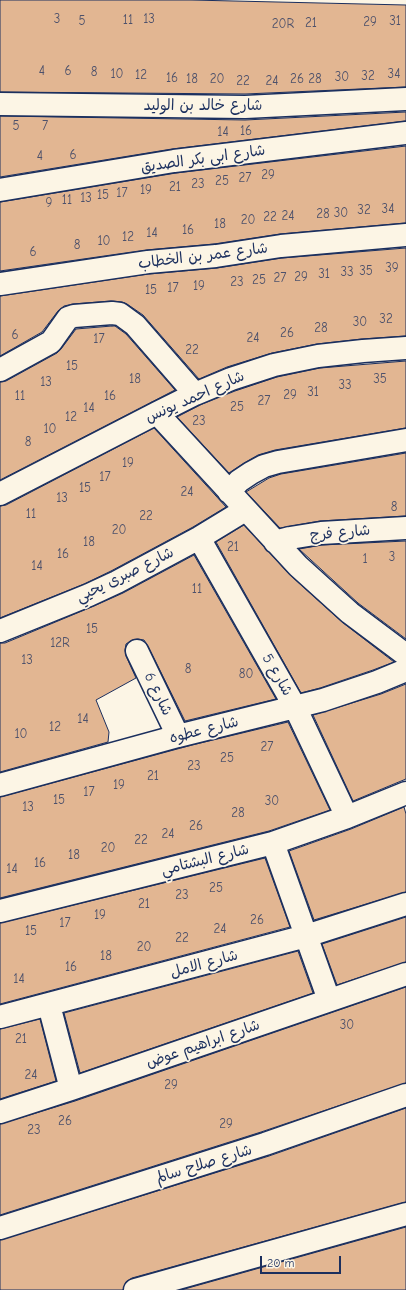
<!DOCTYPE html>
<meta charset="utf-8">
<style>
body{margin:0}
#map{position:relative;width:406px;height:1290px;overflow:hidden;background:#fcf5e5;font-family:"Comic Neue",sans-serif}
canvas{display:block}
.scale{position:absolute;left:260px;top:1256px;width:81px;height:18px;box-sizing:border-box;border:2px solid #1b2f5e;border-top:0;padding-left:5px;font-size:12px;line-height:14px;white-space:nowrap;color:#1b2f5e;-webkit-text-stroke:3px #fcf5e5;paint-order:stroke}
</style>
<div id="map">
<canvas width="406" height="1290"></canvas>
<div class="scale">20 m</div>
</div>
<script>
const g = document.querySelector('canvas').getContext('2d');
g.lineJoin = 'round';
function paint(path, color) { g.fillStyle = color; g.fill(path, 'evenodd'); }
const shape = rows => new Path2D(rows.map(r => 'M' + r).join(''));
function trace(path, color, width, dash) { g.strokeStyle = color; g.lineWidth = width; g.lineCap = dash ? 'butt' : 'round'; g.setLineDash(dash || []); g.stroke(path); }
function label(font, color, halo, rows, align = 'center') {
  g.font = font + ' "Comic Neue","Playpen Sans Arabic",sans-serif'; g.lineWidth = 3.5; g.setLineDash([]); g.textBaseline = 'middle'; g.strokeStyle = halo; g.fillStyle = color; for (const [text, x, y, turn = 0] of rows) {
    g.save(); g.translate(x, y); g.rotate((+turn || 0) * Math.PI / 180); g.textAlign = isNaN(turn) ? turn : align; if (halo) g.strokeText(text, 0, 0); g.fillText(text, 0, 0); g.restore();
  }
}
const building = shape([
 [0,0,191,0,406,5,406,87,245,94,0,92,0,0],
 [406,112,406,121,172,149,0,177,0,116,245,120,406,112],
 [406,146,406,223,280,234,214,244,146,250,0,271,0,202,176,173,406,146],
 [406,248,406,336,362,339,317,344,272,353,227,367,199,379,143,315,127,304,122,302,111,301,73,304,64,306,58,311,42,332,0,356,0,296,149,274,217,268,282,258,406,248],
 [112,326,115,326,126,334,175,390,0,480,0,382,6,381,57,353,61,349,76,329,112,326],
 [406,361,406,428,275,450,258,455,244,463,229,473,177,417,200,405,235,391,277,377,320,368,406,361],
 [154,428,226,507,193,527,111,571,84,584,0,618,0,506,6,505,154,428],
 [406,453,406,516,320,521,280,528,246,492,269,478,281,474,406,453],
 [244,525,290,575,342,622,394,662,373,670,320,688,301,693,216,542,244,525],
 [406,541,406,639,358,603,299,549,322,545,406,541],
 [194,555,276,699,185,721,148,646,144,640,138,639,132,640,126,644,125,650,126,656,136,678,96,700,109,732,108,742,0,772,0,643,5,643,94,606,123,593,194,555],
 [406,684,406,779,353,801,313,715,381,694,406,684],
 [288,722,330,810,269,831,0,898,0,797,192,745,288,722],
 [404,807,406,814,406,892,314,920,289,851,351,829,404,807],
 [265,858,290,927,0,1004,0,923,265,858],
 [406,917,406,962,337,985,322,944,406,917],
 [298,951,313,993,80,1073,64,1013,298,951],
 [406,987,406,1083,261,1132,0,1215,0,1124,75,1101,406,987],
 [40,1019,56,1081,0,1099,0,1029,40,1019],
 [406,1108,406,1202,132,1278,126,1282,123,1290,0,1290,0,1240,269,1156,406,1108],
 [406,1227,406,1290,181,1290,406,1227]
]);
const minor = shape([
 [0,104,245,107,406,99],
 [0,190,174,161,406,133],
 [0,284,148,262,216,256,281,246,406,235],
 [0,370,51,342,68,318,74,316,112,313,120,314,135,325,195,394],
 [157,413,298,566,350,613,406,655],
 [229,492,239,481,251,473,264,466,278,462,406,440],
 [0,494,157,413,195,394,231,379,274,365,318,356,363,351,406,348],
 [199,538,295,707,347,817],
 [275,542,290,538,321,533,406,528],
 [0,631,89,595,117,582,199,538,245,510],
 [137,651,178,736],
 [0,785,178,736,323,700,377,682,406,670],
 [273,843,329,1000],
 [0,911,273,843,347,817,406,793],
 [49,1005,71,1089],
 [0,1017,306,936,406,904],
 [0,1112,71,1089,406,974],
 [0,1228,265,1144,406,1095],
 [135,1290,406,1214]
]);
const numberNames = [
 ["3",57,19],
 ["13",149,19],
 ["11",128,20],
 ["5",82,21],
 ["31",395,21],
 ["29",370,22],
 ["21",311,23],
 ["20R",283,24],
 ["4",42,71],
 ["6",68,71],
 ["8",94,72],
 ["10",117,74],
 ["34",394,74],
 ["12",141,75],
 ["32",368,76],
 ["30",342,77],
 ["16",172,78],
 ["18",192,79],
 ["20",217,79],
 ["26",297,79],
 ["28",315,79],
 ["22",243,81],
 ["24",272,81],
 ["5",16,126],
 ["7",45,126],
 ["16",246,131],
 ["14",223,132],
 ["6",73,155],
 ["4",40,156],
 ["29",268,175],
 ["27",245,178],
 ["25",222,181],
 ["23",198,184],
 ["21",175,187],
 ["19",146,190],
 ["17",122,193],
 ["15",103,195],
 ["13",86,198],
 ["11",67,200],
 ["9",49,203],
 ["34",388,209],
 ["32",364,210],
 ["30",341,213],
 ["28",323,214],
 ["24",288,216],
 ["22",270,217],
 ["20",248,220],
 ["18",220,224],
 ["16",188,230],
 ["14",152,233],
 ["12",128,237],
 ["10",104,241],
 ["8",77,245],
 ["6",33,252],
 ["39",392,268],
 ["35",366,271],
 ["33",347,272],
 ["31",324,274],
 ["29",301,277],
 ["27",280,278],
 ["25",259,280],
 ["23",237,282],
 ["19",199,286],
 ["17",173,288],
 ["15",151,290],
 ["32",386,319],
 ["30",360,322],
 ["28",321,328],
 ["26",287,333],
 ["6",15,335],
 ["24",253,338],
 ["17",99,339],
 ["22",192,350],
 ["15",72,366],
 ["18",135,379],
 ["35",380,379],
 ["13",46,382],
 ["33",345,385],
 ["31",313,392],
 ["29",290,395],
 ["11",20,396],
 ["16",110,396],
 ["27",264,401],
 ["25",237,407],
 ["14",89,408],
 ["12",71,417],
 ["23",199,421],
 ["10",50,429],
 ["8",28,442],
 ["19",128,463],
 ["17",105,477],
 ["15",85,488],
 ["24",187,492],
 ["13",62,498],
 ["8",394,507],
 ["11",31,514],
 ["22",146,516],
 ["20",119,530],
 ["18",89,542],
 ["21",233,547],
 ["16",63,554],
 ["3",392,557],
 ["1",365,559],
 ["14",37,566],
 ["11",197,589],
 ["15",92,629],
 ["12R",60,643],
 ["13",27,660],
 ["8",188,669],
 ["80",246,674],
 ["14",83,719],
 ["12",55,727],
 ["10",21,734],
 ["27",267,747],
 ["25",227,758],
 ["23",194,766],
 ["21",153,776],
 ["19",119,785],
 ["17",89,792],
 ["15",59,800],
 ["30",272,801],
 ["13",28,807],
 ["28",238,813],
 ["26",196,826],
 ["24",168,834],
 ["22",141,840],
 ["20",108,848],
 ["18",74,855],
 ["16",40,863],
 ["14",12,869],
 ["25",216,888],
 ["23",182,895],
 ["21",144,904],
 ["19",100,915],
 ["26",257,920],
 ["17",65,923],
 ["24",220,929],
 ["15",31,931],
 ["22",182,938],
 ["20",144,947],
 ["18",106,956],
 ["16",71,967],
 ["14",19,979],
 ["30",347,1025],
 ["21",21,1039],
 ["24",31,1075],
 ["29",171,1085],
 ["26",65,1121],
 ["29",226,1124],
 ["23",34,1130]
];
const streetNames = [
 ["شارع خالد بن الوليد",203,106],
 ["شارع ابى بكر الصديق",203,159,-8],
 ["شارع عمر بن الخطاب",203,256,-7],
 ["شارع احمد يونس",195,397,-24],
 ["شارع فرج",340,533,-5],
 ["شارع صبرى يحيي",125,575,-26],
 ["شارع 5",277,675,60],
 ["شارع 6",158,694,64],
 ["شارع عطوه",204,730,-14],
 ["شارع البشتامي",205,860,-14],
 ["شارع الامل",204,964,-15],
 ["شارع ابراهيم عوض",203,1044,-19],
 ["شارع صلاح سالم",204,1164,-17]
];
paint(building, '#e2b692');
trace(building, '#1b2f5e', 1);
trace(minor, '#1b2f5e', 25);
trace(minor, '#fcf5e5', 22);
label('13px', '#4d516b', null, numberNames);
label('15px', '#1b2f5e', '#fcf5e5', streetNames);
</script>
